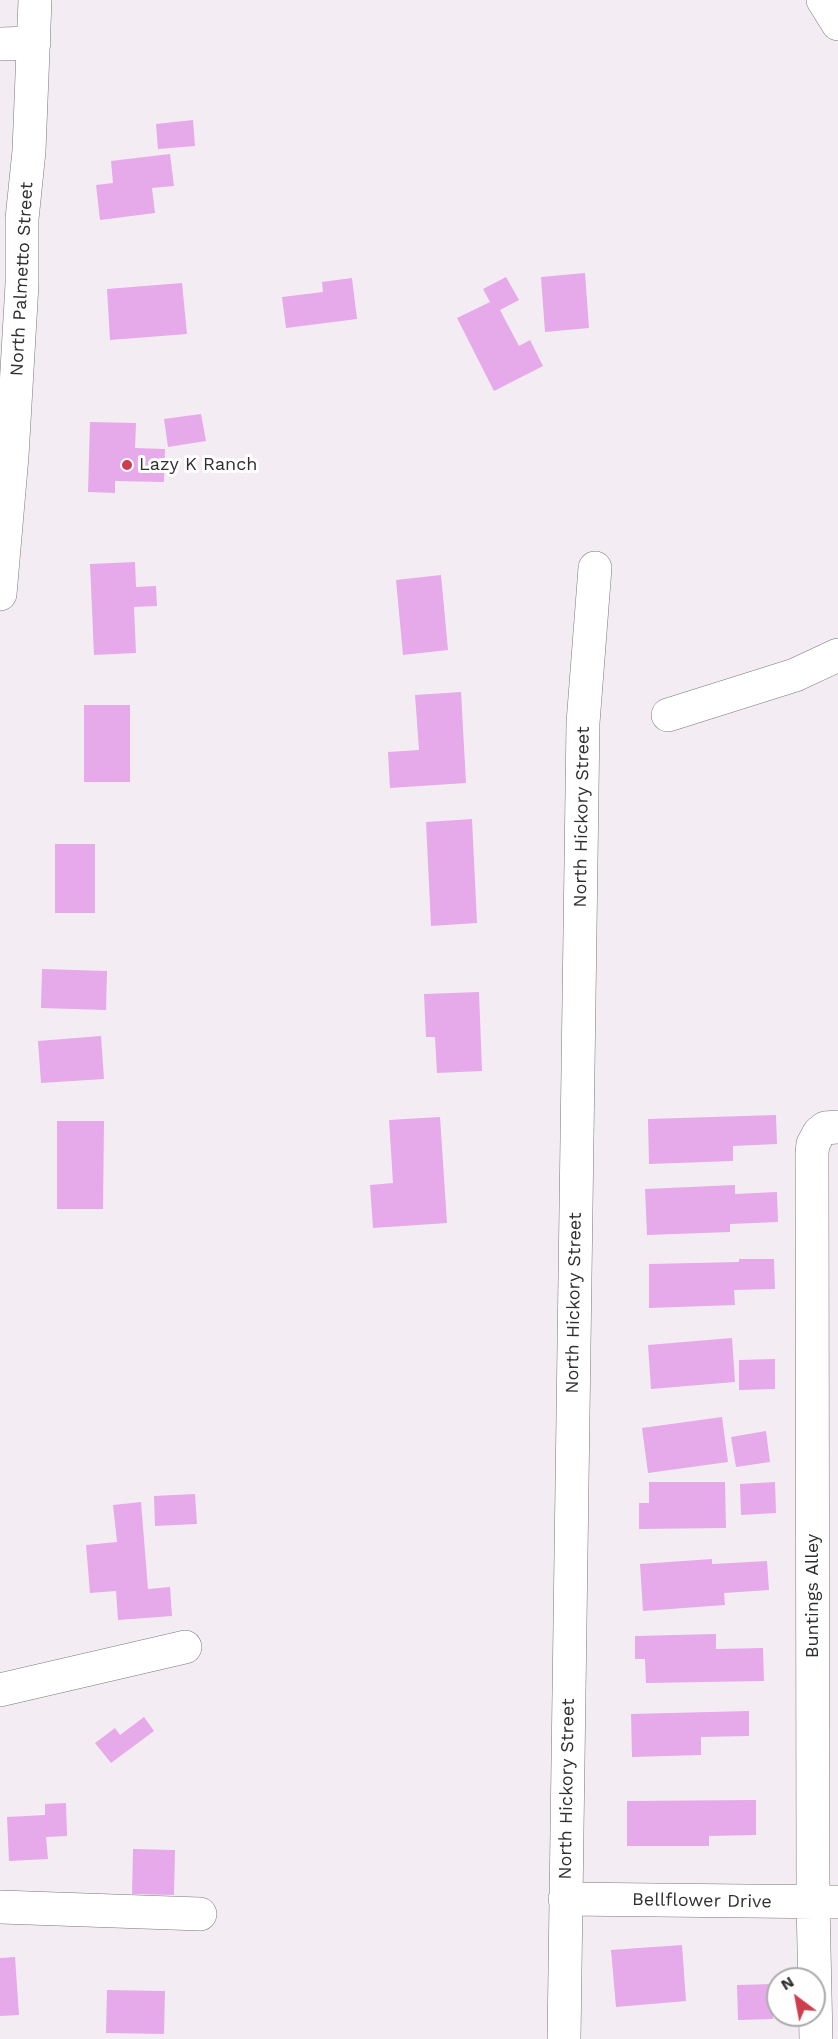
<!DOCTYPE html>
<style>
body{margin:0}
#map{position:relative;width:838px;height:2039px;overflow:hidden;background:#f3edf3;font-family:"Work Sans",sans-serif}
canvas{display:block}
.north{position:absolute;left:766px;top:1967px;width:60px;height:60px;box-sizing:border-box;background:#fff;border:2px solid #acabac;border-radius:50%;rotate:328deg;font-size:16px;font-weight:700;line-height:24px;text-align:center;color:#302e30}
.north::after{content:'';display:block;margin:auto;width:21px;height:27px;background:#cf3e4f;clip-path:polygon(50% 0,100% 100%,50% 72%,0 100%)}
</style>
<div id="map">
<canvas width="838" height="2039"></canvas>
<div class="north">N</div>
</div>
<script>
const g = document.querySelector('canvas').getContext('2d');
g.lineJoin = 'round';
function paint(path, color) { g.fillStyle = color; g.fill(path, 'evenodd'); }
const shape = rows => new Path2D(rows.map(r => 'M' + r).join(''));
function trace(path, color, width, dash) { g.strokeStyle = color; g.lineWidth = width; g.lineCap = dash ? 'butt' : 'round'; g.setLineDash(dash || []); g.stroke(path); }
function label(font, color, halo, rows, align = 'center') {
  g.font = font + ' "Work Sans",sans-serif'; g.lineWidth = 6; g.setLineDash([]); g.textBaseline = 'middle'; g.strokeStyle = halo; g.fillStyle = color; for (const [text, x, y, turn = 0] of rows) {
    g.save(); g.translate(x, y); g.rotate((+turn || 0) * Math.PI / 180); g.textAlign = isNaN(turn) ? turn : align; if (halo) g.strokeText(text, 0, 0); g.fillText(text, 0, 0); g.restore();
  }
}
const building = shape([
 [193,120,195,146,158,149,156,124],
 [170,154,174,186,152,188,155,213,100,220,96,185,113,183,111,161],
 [585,273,589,328,545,332,541,277],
 [506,277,519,300,500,310,519,346,530,340,543,366,494,391,457,318,490,302,483,289],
 [352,278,357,319,286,328,282,297,323,292,322,282],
 [182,283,187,334,110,340,107,289],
 [201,414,206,441,168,447,164,419],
 [90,422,136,423,135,448,165,449,164,482,115,481,115,493,88,492],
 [135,562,136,587,156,586,157,606,134,607,136,653,94,655,90,564],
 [441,575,448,650,403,655,396,580],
 [461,692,466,783,390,788,388,752,419,750,415,695],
 [84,705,130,705,130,782,84,782],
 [472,819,477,923,431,926,426,822],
 [55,844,95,844,95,913,55,913],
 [42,969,107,971,106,1010,41,1008],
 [479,992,482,1071,437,1073,435,1037,426,1037,424,994],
 [101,1036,104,1079,41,1083,38,1041],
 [776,1115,777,1144,733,1146,733,1161,649,1164,648,1119],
 [440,1117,447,1223,373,1228,370,1185,393,1183,389,1120],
 [57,1121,104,1121,103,1209,57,1209],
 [735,1185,735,1194,777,1192,778,1222,730,1224,730,1232,647,1235,645,1189],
 [739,1259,774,1259,775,1289,734,1290,735,1305,649,1308,649,1264,739,1262],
 [732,1338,735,1382,651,1389,648,1345],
 [775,1359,775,1389,739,1390,739,1360],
 [722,1417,728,1462,648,1473,642,1428],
 [766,1431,770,1462,736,1467,731,1437],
 [649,1482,725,1482,726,1528,639,1529,639,1503,649,1503],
 [775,1482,776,1513,741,1515,740,1484],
 [195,1494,197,1524,155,1526,154,1496],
 [141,1502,148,1589,170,1587,172,1616,118,1620,116,1591,90,1593,86,1545,117,1542,113,1505],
 [712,1559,712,1564,767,1561,769,1590,724,1593,725,1605,643,1611,640,1564],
 [716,1634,716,1649,763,1648,764,1681,646,1683,645,1659,635,1659,635,1636],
 [749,1711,749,1736,701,1737,701,1755,632,1757,631,1714],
 [144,1717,154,1731,111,1763,95,1743,115,1728,120,1735],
 [756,1800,756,1835,709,1836,709,1846,627,1846,627,1801],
 [66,1803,67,1836,46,1837,48,1859,9,1861,7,1817,45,1815,45,1804],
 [133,1849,175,1850,174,1895,132,1894],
 [682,1945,686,2001,616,2007,611,1950],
 [15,1957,19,2015,0,2016,0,1958],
 [773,1984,773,2019,738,2020,737,1985],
 [107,1990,165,1991,164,2034,106,2033]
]);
const minor = shape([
 [823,0,838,24],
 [0,44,34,43],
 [0,594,12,456,22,284,22,219,29,151,35,0],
 [668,715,795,675,838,655],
 [0,1690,185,1647],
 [565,1899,838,1902],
 [0,1907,200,1914],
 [564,2039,583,723,595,568],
 [816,2039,813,1902,812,1153,813,1144,819,1133,825,1128,838,1127]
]);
const markers = [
 [127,465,6,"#cf3e4f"]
];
const streetNames = [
 ["North Palmetto Street",22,279,-87],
 ["North Hickory Street",582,817,-89],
 ["North Hickory Street",574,1303,-89],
 ["Buntings Alley",813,1596,-90],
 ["North Hickory Street",567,1789,-89],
 ["Bellflower Drive",702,1901,1]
];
const poiNames = [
 ["Lazy K Ranch",139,465]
];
paint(building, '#e6a9ea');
trace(minor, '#7b767b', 34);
trace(minor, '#fff', 33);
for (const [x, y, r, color] of markers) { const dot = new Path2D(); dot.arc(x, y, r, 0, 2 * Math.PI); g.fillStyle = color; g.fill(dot); trace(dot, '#fff', 2); }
label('18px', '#302e30', '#fff', streetNames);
label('18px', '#302e30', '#fff', poiNames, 'left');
</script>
